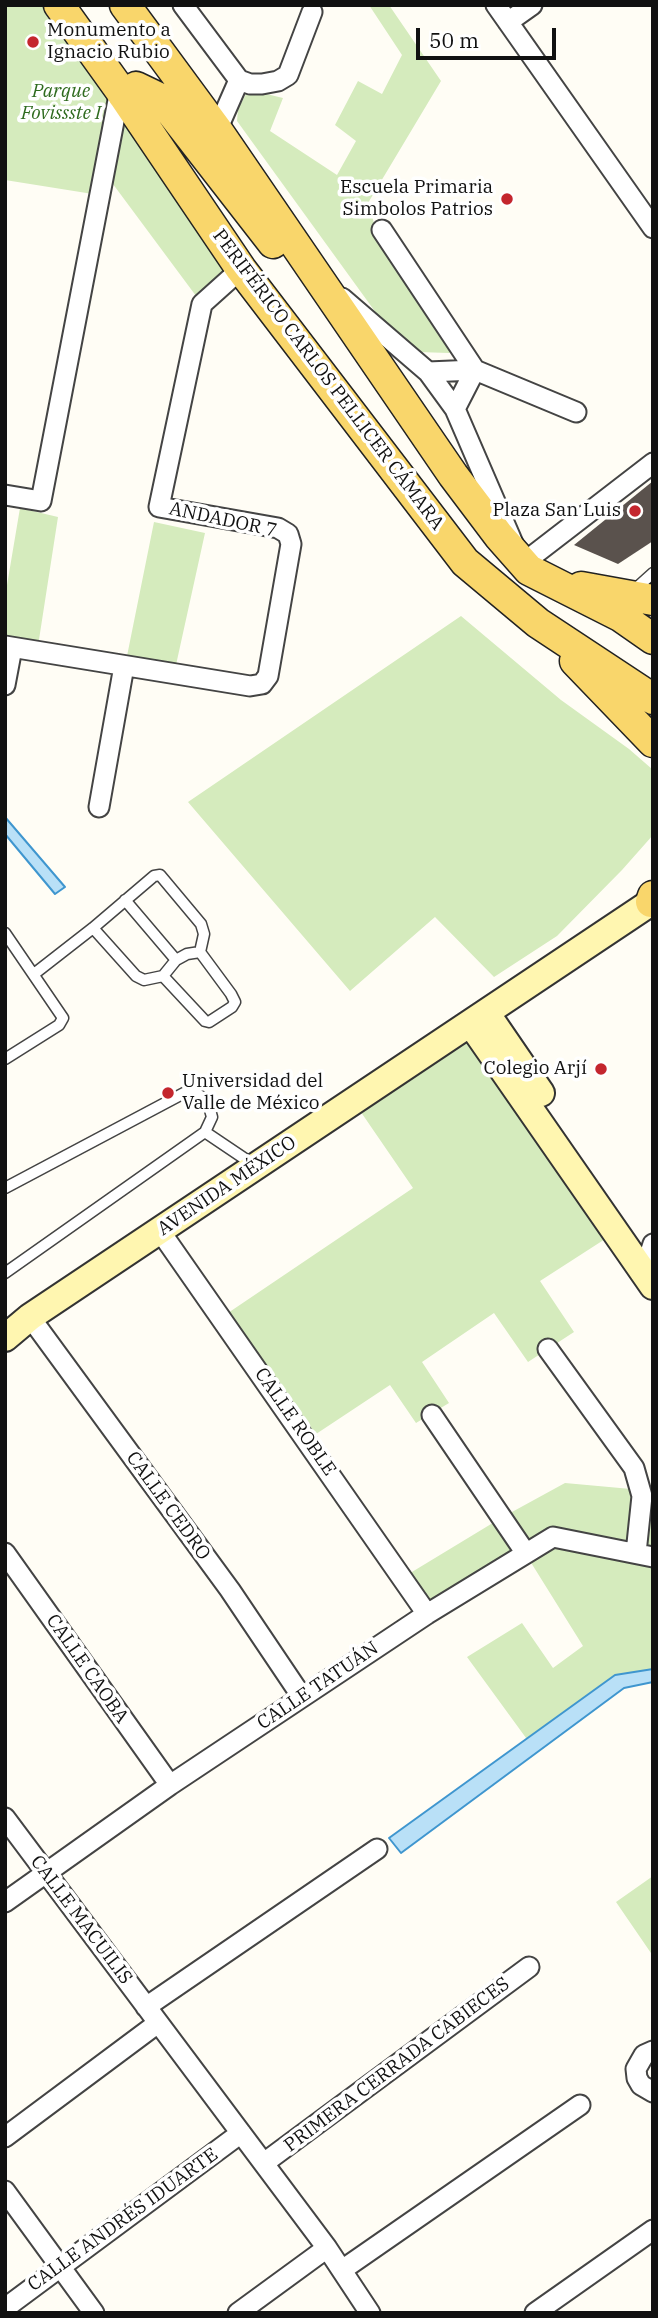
<!DOCTYPE html>
<meta charset="utf-8">
<style>
body{margin:0}
#map{position:relative;width:658px;height:2318px;overflow:hidden;background:#fffdf5;font-family:"IBM Plex Serif",serif}
canvas{display:block}
.frame{position:absolute;inset:0;border:7px solid #111;pointer-events:none}
.scale{position:absolute;left:416px;top:28px;width:140px;height:32px;box-sizing:border-box;border:4px solid #111;border-top:0;padding-left:9px;font-size:21px;line-height:24px;white-space:nowrap;color:#111;-webkit-text-stroke:5px #fff;paint-order:stroke}
</style>
<div id="map">
<canvas width="658" height="2318"></canvas>
<div class="frame"></div>
<div class="scale">50 m</div>
</div>
<script>
const g = document.querySelector('canvas').getContext('2d');
g.lineJoin = 'round';
function paint(path, color) { g.fillStyle = color; g.fill(path, 'evenodd'); }
const shape = rows => new Path2D(rows.map(r => 'M' + r).join(''));
function trace(path, color, width, dash) { g.strokeStyle = color; g.lineWidth = width; g.lineCap = dash ? 'butt' : 'round'; g.setLineDash(dash || []); g.stroke(path); }
function label(font, color, halo, rows, align = 'center') {
  g.font = font + ' "IBM Plex Serif",serif'; g.lineWidth = 7; g.setLineDash([]); g.textBaseline = 'middle'; g.strokeStyle = halo; g.fillStyle = color; for (const [text, x, y, turn = 0] of rows) {
    g.save(); g.translate(x, y); g.rotate((+turn || 0) * Math.PI / 180); g.textAlign = isNaN(turn) ? turn : align; if (halo) g.strokeText(text, 0, 0); g.fillText(text, 0, 0); g.restore();
  }
}
const green = shape([
 [5,5,59,5,241,269,202,304,104,172,99,195,5,180],
 [369,5,389,5,441,81,368,203,374,223,452,350,449,353,418,352,387,328,237,121,238,109,246,94,254,91,283,98,270,131,337,175,356,141,335,125,358,81,382,94,402,55],
 [20,508,58,517,38,646,5,641,5,597],
 [154,522,205,533,174,674,126,661],
 [461,616,561,700,629,749,652,769,653,835,622,870,557,936,494,977,435,917,350,991,188,802],
 [471,1024,616,1232,540,1281,574,1332,528,1362,494,1313,422,1362,449,1403,416,1423,390,1385,307,1440,222,1317,413,1188,354,1102],
 [565,1483,653,1491,653,1682,624,1688,537,1753,467,1657,522,1623,553,1668,583,1646,525,1553,427,1614,402,1578,501,1518],
 [653,1876,653,1956,616,1902]
]);
const water = shape([
 [5,817,65,887,55,894,5,834,5,817],
 [653,1669,653,1682,624,1688,401,1853,389,1838,615,1675,653,1669]
]);
const building = shape([
 [653,481,653,541,618,564,574,545]
]);
const lane = shape([
 [633,591,653,573],
 [125,900,176,960],
 [5,933,63,1018,59,1025,5,1059],
 [34,974,93,928,154,876,160,875,201,924,204,934,200,952,231,994,235,1002,232,1007,209,1022,205,1021,163,976,144,980,136,976,93,928],
 [163,976,176,960,187,954,200,952],
 [205,1132,254,1165],
 [5,1188,186,1092,198,1094,208,1103,212,1117,205,1132,5,1273]
]);
const street = shape([
 [183,5,239,80],
 [496,5,653,228],
 [508,22,532,5],
 [217,130,239,80,250,84,262,84,278,81,288,75,312,12],
 [382,230,475,370],
 [342,298,428,372,455,409,522,564,653,463],
 [428,372,475,370,576,412],
 [455,409,475,370],
 [5,495,41,501,120,90],
 [5,646,250,686,262,684,268,676,291,544,288,534,278,528,159,507,202,304,241,269],
 [5,685,12,648],
 [99,807,124,666],
 [160,1231,427,1614],
 [650,1253,653,1244],
 [30,1317,230,1590,302,1697],
 [548,1349,634,1468,642,1496,636,1553],
 [432,1415,525,1552],
 [5,1553,170,1785],
 [5,1818,327,2248,370,2313],
 [5,1902,170,1785,427,1614,553,1537,653,1557],
 [146,2007,377,1849],
 [653,2051,644,2055,636,2069,637,2078,641,2085,653,2092],
 [5,2137,158,2023],
 [264,2163,529,1967],
 [5,2191,94,2313],
 [342,2270,580,2105],
 [5,2308,241,2133],
 [238,2313,327,2248],
 [535,2313,653,2230]
]);
const secondary = shape([
 [487,1014,541,1093],
 [471,1024,653,1286],
 [5,1338,30,1317,653,901]
]);
const primary = shape([
 [59,5,120,90,241,269,465,562,538,623,653,699],
 [125,5,217,130,453,475,499,536,529,570,620,616,653,639],
 [123,95,136,87,161,99,273,243],
 [581,587,653,600],
 [575,661,653,742],
 [651,902,653,896]
]);
const markers = [
 [33,42,7,"#c4262e"],
 [507,199,7,"#c4262e"],
 [635,511,7,"#c4262e"],
 [601,1069,7,"#c4262e"],
 [168,1093,7,"#c4262e"]
];
const poiNames = [
 ["Monumento a",47,31,"left"],
 ["Ignacio Rubio",47,53,"left"],
 ["Escuela Primaria",493,188],
 ["Simbolos Patrios",493,210],
 ["Plaza San Luis",621,511],
 ["Colegio Arjí",587,1069],
 ["Universidad del",182,1082,"left"],
 ["Valle de México",182,1104,"left"]
];
const parkNames = [
 ["Parque",61,92],
 ["Fovissste I",61,114]
];
const streetNames = [
 ["PERIFÉRICO CARLOS PELLICER CÁMARA",328,380,53],
 ["ANDADOR 7",223,520,12],
 ["AVENIDA MÉXICO",227,1186,-34],
 ["CALLE ROBLE",295,1422,55],
 ["CALLE CEDRO",168,1506,54],
 ["CALLE CAOBA",87,1669,55],
 ["CALLE TATUÁN",318,1686,-34],
 ["CALLE MACUILIS",81,1920,53],
 ["PRIMERA CERRADA CABIECES",397,2065,-37],
 ["CALLE ANDRÉS IDUARTE",123,2220,-36]
];
paint(green, '#d5ebbd');
paint(water, '#b9e0f7');
trace(water, '#3f96cf', 2);
paint(building, '#5a524d');
trace(lane, '#444', 13);
trace(street, '#444', 23);
trace(secondary, '#333', 30);
trace(primary, '#222', 33);
trace(lane, '#fff', 10);
trace(street, '#fff', 19);
trace(secondary, '#fff6b0', 26);
trace(primary, '#f9d66b', 30);
for (const [x, y, r, color] of markers) { const dot = new Path2D(); dot.arc(x, y, r, 0, 2 * Math.PI); g.fillStyle = color; g.fill(dot); trace(dot, '#fff', 2.5); }
label('19px', '#111', '#fff', poiNames, 'right');
label('italic 19px', '#2f6b1f', '#fff', parkNames);
label('19px', '#111', '#fff', streetNames);
</script>
